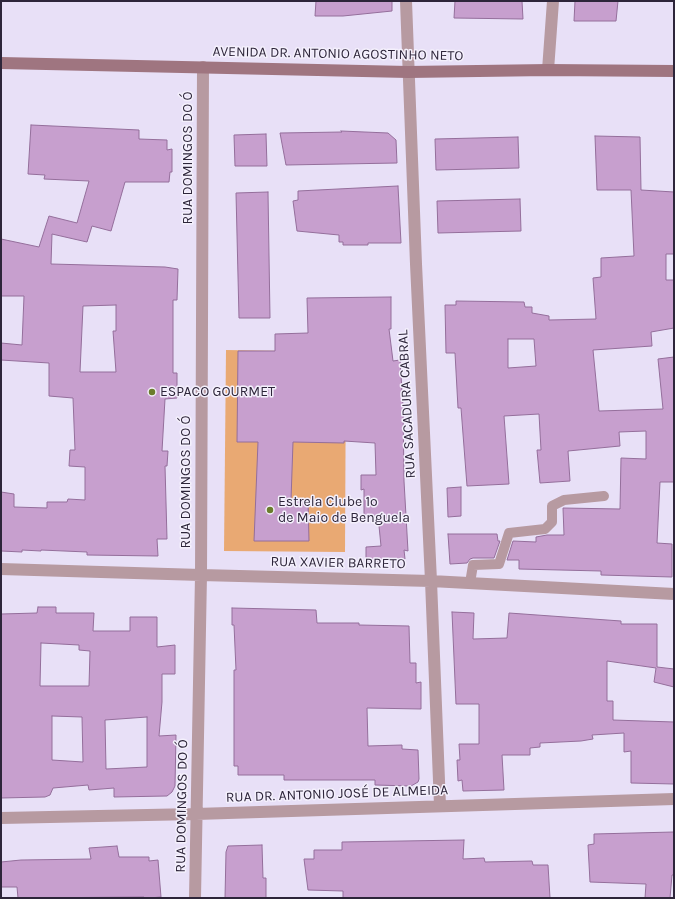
<!DOCTYPE html>
<meta charset="utf-8">
<style>
body{margin:0}
#map{position:relative;width:675px;height:899px;overflow:hidden;background:#e8e0f7;font-family:Karla,sans-serif}
canvas{display:block}
.frame{position:absolute;inset:0;border:2px solid #2d253a;pointer-events:none}
</style>
<div id="map">
<canvas width="675" height="899"></canvas>
<div class="frame"></div>
</div>
<script>
const g = document.querySelector('canvas').getContext('2d');
g.lineJoin = 'round';
function paint(path, color) { g.fillStyle = color; g.fill(path, 'evenodd'); }
const shape = rows => new Path2D(rows.map(r => 'M' + r).join(''));
function trace(path, color, width, dash) { g.strokeStyle = color; g.lineWidth = width; g.lineCap = dash ? 'butt' : 'round'; g.setLineDash(dash || []); g.stroke(path); }
function label(font, color, halo, rows, align = 'center') {
  g.font = font + ' Karla,sans-serif'; g.lineWidth = 3; g.setLineDash([]); g.textBaseline = 'middle'; g.strokeStyle = halo; g.fillStyle = color; for (const [text, x, y, turn = 0] of rows) {
    g.save(); g.translate(x, y); g.rotate((+turn || 0) * Math.PI / 180); g.textAlign = isNaN(turn) ? turn : align; if (halo) g.strokeText(text, 0, 0); g.fillText(text, 0, 0); g.restore();
  }
}
const green = shape([
 [226,350,346,352,345,552,224,551]
]);
const building = shape([
 [316,1,392,1,392,11,343,16,315,16,316,1],
 [455,1,522,1,523,19,454,18,455,1],
 [575,1,618,1,616,21,574,21,575,1],
 [31,125,139,130,139,139,167,140,167,150,172,149,172,172,170,172,169,182,125,182,111,231,92,226,87,242,52,234,51,264,165,267,178,269,177,300,173,300,173,373,177,373,177,398,165,399,162,451,168,451,167,466,165,466,167,539,157,539,158,556,87,555,87,552,41,550,41,551,22,550,22,552,1,551,1,492,14,494,14,507,47,508,47,502,67,502,68,499,85,500,85,467,69,466,70,450,75,450,73,398,49,396,49,363,1,360,1,343,22,345,24,296,1,296,1,239,39,247,49,216,77,223,89,181,44,179,45,175,28,174,31,125],
 [116,305,116,331,113,331,116,372,80,372,83,306,116,305],
 [341,131,388,133,396,140,397,163,286,165,280,133,342,132,341,131],
 [266,134,267,166,235,166,234,135,266,134],
 [595,136,640,137,641,190,674,192,674,254,666,254,666,280,674,280,674,328,651,332,652,346,593,350,599,411,663,409,658,359,674,357,674,482,660,482,657,543,672,544,672,577,601,575,601,571,519,569,519,560,507,560,513,541,536,542,536,537,547,535,564,535,563,508,620,509,621,458,646,459,646,431,619,432,620,446,568,451,570,481,540,483,537,450,541,450,539,414,504,416,509,484,467,486,461,408,458,408,455,353,446,353,445,305,456,305,456,301,524,302,525,307,532,307,532,313,549,316,549,320,596,319,593,278,601,277,601,258,634,256,631,190,597,190,595,136],
 [508,339,534,339,536,366,508,368,508,339],
 [518,137,519,168,436,170,435,139,518,137],
 [398,186,401,243,368,243,368,245,343,245,343,242,339,242,339,235,297,231,293,201,298,200,298,191,398,186],
 [268,192,270,318,239,318,236,193,268,192],
 [520,199,521,231,438,233,437,201,520,199],
 [391,297,391,329,389,329,393,361,400,360,403,406,404,481,408,551,404,550,405,559,366,562,366,547,381,546,378,516,364,516,364,489,361,490,361,475,376,475,375,443,344,441,344,443,293,442,291,500,308,500,309,541,254,541,258,442,237,442,238,351,275,351,275,334,308,333,307,298,391,297],
 [461,487,461,516,448,517,447,488,461,487],
 [448,534,497,534,498,541,500,541,494,558,473,558,470,559,467,563,450,564,448,534],
 [38,607,56,607,56,613,94,613,93,631,130,631,130,617,157,617,157,647,175,645,175,674,162,674,162,702,159,736,176,735,175,786,172,792,167,796,114,797,114,788,89,790,88,785,53,788,50,795,45,797,1,798,1,614,37,613,38,607],
 [41,643,79,645,79,650,90,651,89,686,40,686,41,643],
 [52,716,82,717,83,762,52,760,52,716],
 [147,717,147,767,106,769,105,720,147,717],
 [232,608,316,610,317,623,359,623,359,625,409,626,410,663,416,663,416,683,421,682,421,709,367,708,368,746,402,745,402,749,418,750,419,779,418,782,411,786,375,785,375,780,284,780,284,775,238,775,238,766,234,766,234,670,236,670,234,625,232,625,232,608],
 [452,612,474,613,473,639,507,638,509,613,621,621,621,624,657,624,657,667,674,669,674,687,654,682,656,668,607,661,607,701,613,701,613,720,674,722,674,784,631,783,631,751,624,752,624,733,592,735,593,739,581,741,540,743,540,747,530,748,530,755,502,755,504,790,463,791,462,780,458,781,457,760,460,760,459,744,479,744,479,704,456,704,452,612],
 [674,832,674,875,672,875,670,898,645,898,646,884,590,882,588,845,594,844,594,834,674,832],
 [464,840,463,859,484,858,485,862,532,861,533,865,548,865,550,898,343,898,343,891,308,890,304,859,314,859,314,850,342,850,342,842,464,840],
 [262,845,263,878,266,878,266,898,225,898,226,852,228,846,262,845],
 [117,846,119,857,149,857,149,861,158,860,161,897,149,898,144,898,144,897,18,898,17,887,1,887,1,862,21,860,91,859,89,848,117,846]
]);
const lane = shape([
 [470,583,473,565,499,564,509,533,545,529,552,522,552,506,564,500,604,496]
]);
const street = shape([
 [406,1,416,264,431,581,440,806],
 [548,70,553,1],
 [1,569,201,575,431,581,674,594],
 [1,818,196,814,674,799],
 [195,898,201,575,203,67]
]);
const secondary = shape([
 [1,63,408,72,548,70,674,71]
]);
const markers = [
 [152,392,4,"#6b7d2d"],
 [270,510,4,"#6b7d2d"]
];
const streetNames = [
 ["AVENIDA DR. ANTONIO AGOSTINHO NETO",338,54,1],
 ["RUA DOMINGOS DO Ó",188,158,-90],
 ["RUA SACADURA CABRAL",407,404,-93],
 ["RUA DOMINGOS DO Ó",186,482,-90],
 ["RUA XAVIER BARRETO",338,563,1],
 ["RUA DR. ANTONIO JOSÉ DE ALMEIDA",337,794,-2],
 ["RUA DOMINGOS DO Ó",182,806,-89]
];
const poiNames = [
 ["ESPACO GOURMET",160,392],
 ["Estrela Clube 1º",278,502],
 ["de Maio de Benguela",278,518]
];
paint(green, '#e9a973');
paint(building, '#c79fce');
trace(building, '#946e9b', 1);
trace(lane, '#b79aa1', 10);
trace(street, '#b79aa1', 12);
trace(secondary, '#9f7580', 12);
for (const [x, y, r, color] of markers) { const dot = new Path2D(); dot.arc(x, y, r, 0, 2 * Math.PI); g.fillStyle = color; g.fill(dot); trace(dot, '#f4f0fc', 1.5); }
label('14px', '#2d253a', '#f4f0fc', streetNames);
label('14px', '#2d253a', '#f4f0fc', poiNames, 'left');
</script>
